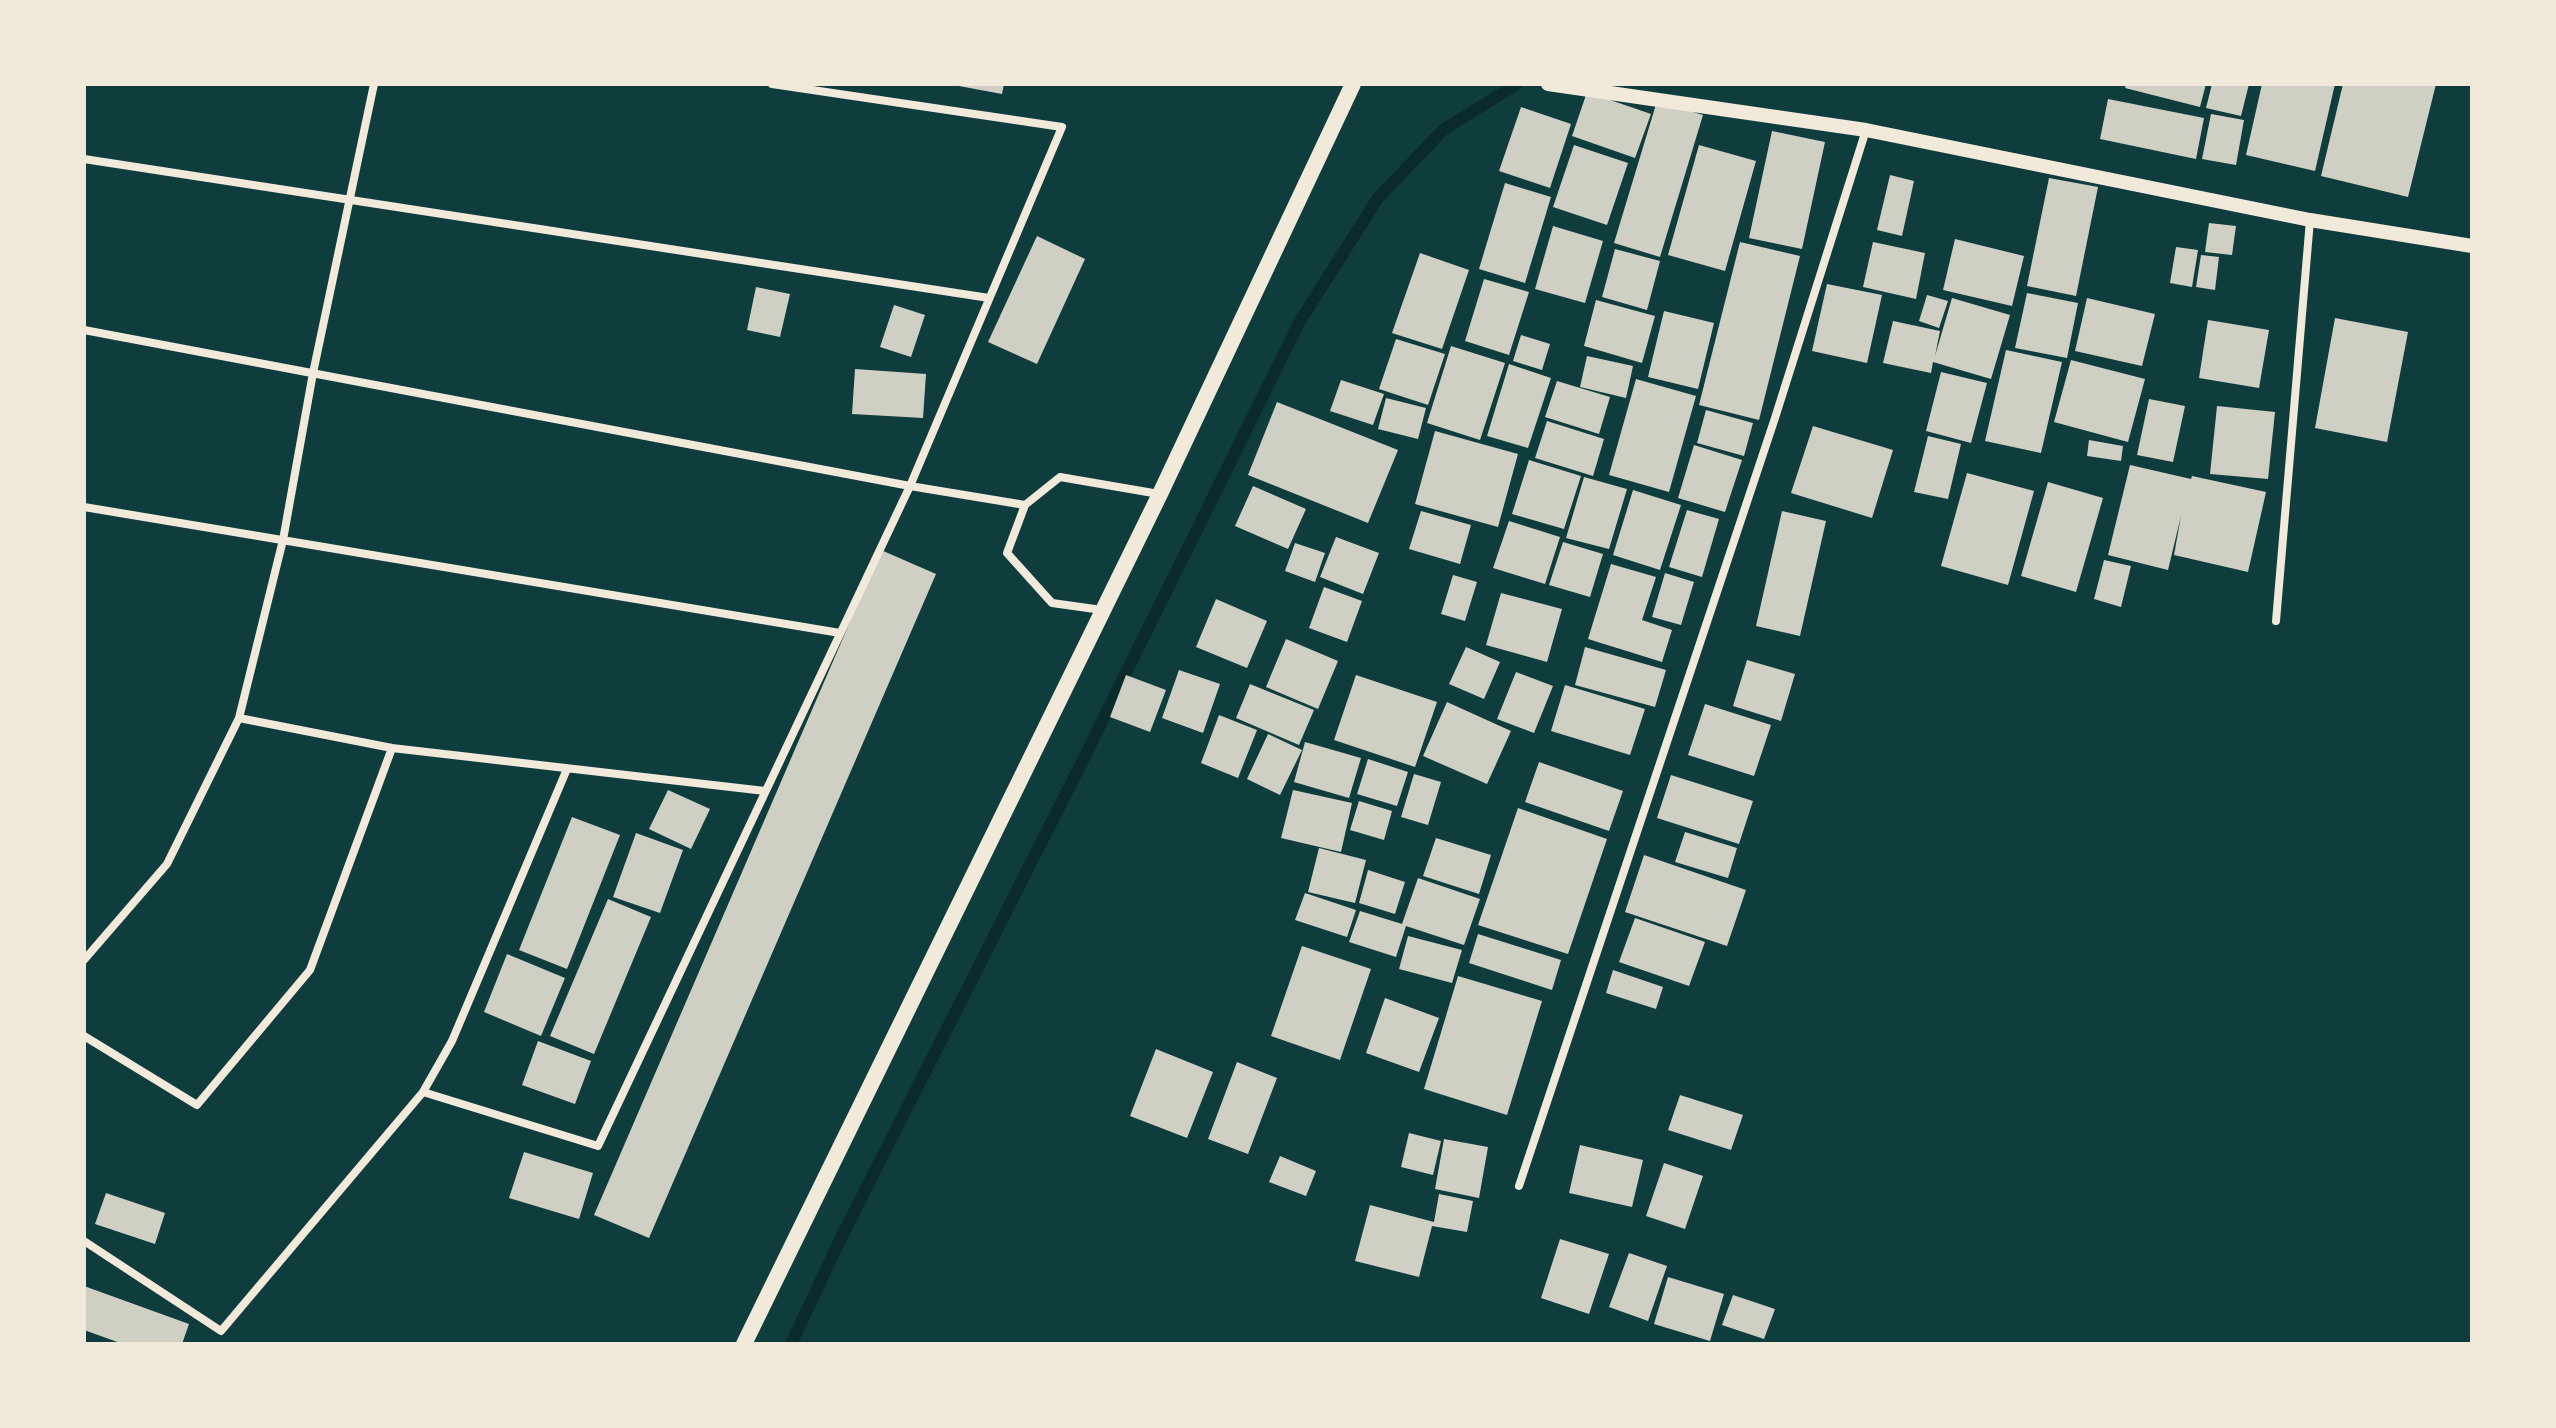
<!DOCTYPE html>
<style>
body{margin:0}
#map{position:relative;width:2556px;height:1428px;overflow:hidden;background:#0f3d3e;font-family:Raleway,sans-serif}
canvas{display:block}
.frame{position:absolute;inset:0;border:86px solid #f1e9da;pointer-events:none}
</style>
<div id="map">
<canvas width="2556" height="1428"></canvas>
<div class="frame"></div>
</div>
<script>
const g = document.querySelector('canvas').getContext('2d');
g.lineJoin = 'round';
const shape = rows => new Path2D(rows.map(r => 'M' + r).join(''));
function trace(path, color, width, dash) { g.strokeStyle = color; g.lineWidth = width; g.lineCap = dash ? 'butt' : 'round'; g.setLineDash(dash || []); g.stroke(path); }
function paint(path, color) { g.fillStyle = color; g.fill(path, 'evenodd'); }
const stream = shape([
 [791,1344,840,1240,1080,766,1300,321,1378,198,1443,130,1517,84]
]);
const building = shape([
 [948,84,1004,84,1002,94],
 [2126,84,2206,84,2200,107,2125,88],
 [2212,84,2249,84,2241,116,2206,108],
 [2262,84,2335,84,2315,171,2246,155],
 [2343,84,2436,84,2408,197,2321,176],
 [1587,92,1651,114,1635,158,1572,136],
 [2108,99,2204,118,2196,159,2100,139],
 [1657,101,1703,115,1660,257,1614,243],
 [1521,107,1571,124,1550,188,1499,171],
 [2211,114,2244,120,2236,165,2202,159],
 [1772,131,1825,142,1802,249,1749,238],
 [1574,145,1628,163,1607,225,1553,207],
 [1699,145,1756,161,1725,271,1668,255],
 [1890,175,1914,181,1902,236,1877,230],
 [2049,178,2098,187,2076,296,2027,286],
 [1505,183,1551,197,1525,283,1479,269],
 [2209,223,2236,226,2232,255,2205,252],
 [1553,226,1603,241,1585,303,1535,289],
 [1037,236,1085,259,1037,364,988,342],
 [1955,239,2024,256,2012,306,1943,290],
 [1740,242,1800,256,1759,420,1699,405],
 [1873,242,1925,253,1916,299,1863,287],
 [2176,247,2198,250,2192,287,2170,283],
 [1615,249,1660,261,1647,310,1602,297],
 [1420,253,1469,270,1442,349,1392,333],
 [2201,255,2219,257,2215,290,2196,287],
 [1484,279,1529,292,1509,355,1465,341],
 [1827,284,1882,295,1867,363,1812,351],
 [756,287,790,294,780,337,747,330],
 [2027,293,2078,303,2067,358,2015,348],
 [1927,295,1948,301,1939,328,1919,321],
 [1952,298,2010,315,1991,379,1933,362,1931,373,1883,363,1893,321,1940,331,1935,356],
 [2087,298,2155,314,2142,366,2075,351],
 [1596,300,1655,316,1642,363,1584,346],
 [894,305,925,315,911,357,880,347],
 [1664,311,1714,323,1698,389,1648,377],
 [2335,318,2408,332,2387,442,2315,428],
 [2208,320,2269,330,2259,388,2199,378],
 [1521,335,1550,344,1542,370,1513,361],
 [1396,339,1445,354,1428,405,1379,389],
 [1451,346,1505,363,1480,440,1427,423],
 [2006,350,2062,362,2041,453,1985,441],
 [1587,356,1633,366,1626,398,1580,387],
 [2071,360,2145,379,2128,442,2054,422],
 [1509,364,1551,378,1528,448,1487,436],
 [855,369,926,374,923,418,852,414],
 [1941,372,1987,383,1971,443,1926,431],
 [1636,379,1696,396,1669,492,1609,475],
 [1341,380,1384,394,1373,425,1330,411],
 [1557,381,1610,397,1599,434,1545,417],
 [1386,398,1426,408,1418,439,1378,429],
 [2149,399,2185,406,2173,462,2137,455],
 [1277,402,1398,450,1368,523,1248,475],
 [2217,406,2275,412,2268,479,2210,474],
 [1706,410,1753,423,1744,456,1697,443],
 [1547,421,1604,439,1593,476,1535,458],
 [1813,426,1893,450,1872,518,1791,493],
 [1435,431,1518,454,1498,527,1415,504],
 [1928,436,1961,444,1948,499,1914,492],
 [2089,440,2123,446,2121,461,2087,456],
 [1694,445,1742,460,1725,512,1678,498],
 [1529,460,1581,476,1564,529,1512,514],
 [2130,465,2191,479,2192,476,2266,492,2248,572,2174,555,2181,516,2168,570,2108,555],
 [1967,473,2034,491,2008,585,1941,566],
 [1584,477,1627,489,1609,549,1566,538],
 [2048,482,2103,498,2076,592,2021,576],
 [1253,486,1306,509,1288,549,1235,526],
 [1633,490,1681,505,1660,570,1613,555],
 [1687,510,1719,519,1702,577,1669,567],
 [1421,511,1471,525,1460,564,1409,549],
 [1782,511,1826,521,1800,636,1756,626],
 [1509,521,1560,537,1545,584,1493,568],
 [1336,537,1379,553,1363,594,1320,577],
 [1563,542,1603,554,1590,597,1549,585],
 [1295,543,1325,553,1315,582,1285,571],
 [881,550,936,574,649,1238,594,1215],
 [2104,560,2131,566,2121,607,2094,599],
 [1611,564,1656,577,1642,620,1672,630,1662,662,1588,639],
 [1665,573,1694,582,1681,625,1652,617],
 [1453,575,1477,582,1465,621,1441,614],
 [1324,587,1362,601,1347,642,1309,628],
 [1501,593,1562,609,1547,662,1486,645],
 [1216,599,1267,621,1247,668,1196,647],
 [1286,639,1338,661,1318,709,1266,687],
 [1466,647,1500,662,1484,699,1449,684],
 [1585,647,1666,670,1655,707,1575,685],
 [1747,660,1795,674,1781,721,1733,706],
 [1179,670,1220,684,1203,733,1162,718],
 [1516,672,1553,686,1534,733,1497,719],
 [1126,675,1166,690,1150,732,1110,717],
 [1356,675,1437,702,1415,767,1334,740],
 [1250,684,1314,710,1299,745,1236,718],
 [1565,685,1645,709,1630,755,1551,731],
 [1447,702,1511,731,1487,784,1423,756],
 [1705,704,1771,725,1754,776,1688,755],
 [1219,715,1257,730,1238,778,1201,763],
 [1268,734,1302,750,1280,795,1247,779],
 [1305,742,1361,758,1349,798,1294,782],
 [1368,759,1408,772,1397,806,1357,794],
 [1539,762,1623,791,1609,831,1525,802],
 [1414,774,1441,782,1428,825,1401,817],
 [1671,775,1753,801,1739,844,1657,818],
 [668,790,710,809,691,849,649,829],
 [1293,790,1352,803,1341,852,1281,838],
 [1359,801,1392,811,1384,840,1350,830],
 [1518,808,1607,839,1568,954,1478,925],
 [572,817,620,835,567,969,519,950],
 [1685,832,1737,848,1728,878,1675,862],
 [636,833,683,850,660,913,613,897],
 [1436,838,1491,855,1479,894,1423,876],
 [1319,848,1366,860,1355,903,1308,892],
 [1644,855,1746,890,1727,946,1625,912],
 [1368,870,1405,882,1395,914,1359,903],
 [1418,878,1480,899,1464,945,1406,926,1396,957,1349,942,1360,911,1402,924],
 [1305,893,1356,910,1347,937,1295,920],
 [608,899,651,917,594,1054,550,1036],
 [1635,918,1705,942,1689,986,1619,962],
 [1478,934,1561,960,1552,990,1469,963],
 [1408,936,1462,950,1452,983,1399,969],
 [1302,946,1371,969,1340,1060,1271,1036],
 [507,954,565,978,541,1036,484,1012],
 [1613,970,1663,987,1656,1009,1606,993],
 [1458,976,1542,1001,1507,1115,1424,1089],
 [1385,998,1439,1018,1419,1072,1366,1053],
 [538,1041,591,1061,575,1104,522,1085],
 [1156,1049,1213,1072,1187,1138,1130,1116],
 [1237,1062,1277,1078,1248,1154,1208,1139],
 [1680,1095,1743,1115,1731,1150,1668,1130],
 [1409,1133,1441,1141,1433,1175,1401,1167],
 [1444,1139,1488,1147,1479,1198,1435,1189],
 [1580,1145,1643,1160,1632,1207,1569,1193],
 [524,1152,593,1173,579,1219,509,1198],
 [1280,1156,1316,1171,1306,1196,1269,1182],
 [1664,1163,1703,1176,1685,1229,1646,1216],
 [106,1193,165,1213,155,1244,95,1224],
 [1439,1194,1473,1201,1467,1232,1432,1226,1419,1277,1355,1261,1370,1205,1434,1222],
 [1560,1239,1609,1254,1589,1314,1541,1298],
 [1629,1253,1667,1266,1648,1321,1609,1307],
 [1668,1277,1724,1294,1710,1341,1654,1324],
 [84,1286,189,1324,182,1344,123,1344,84,1330],
 [1733,1295,1775,1309,1764,1339,1722,1325]
]);
const minor = shape([
 [84,159,989,298],
 [84,330,910,486,1025,505],
 [84,507,840,633],
 [1102,610,1052,603,1007,553,1025,505,1060,477,1159,494],
 [2276,621,2310,220],
 [239,718,392,748,765,791],
 [84,960,167,864,239,718,283,540,313,373,374,84],
 [84,1036,197,1105,310,970,392,748],
 [423,1092,598,1146,910,486,1062,127,772,84],
 [1519,1186,1775,418,1866,130],
 [84,1241,221,1331,423,1092,452,1041,567,769]
]);
const tertiary = shape([
 [1548,84,1866,130,2310,220,2472,246]
]);
const secondary = shape([
 [744,1344,1160,494,1353,84]
]);
trace(stream, '#0a2a2b', 12);
paint(building, '#cfcfc3');
trace(minor, '#f1e9da', 8);
trace(tertiary, '#f1e9da', 14);
trace(secondary, '#f1e9da', 16);
</script>
